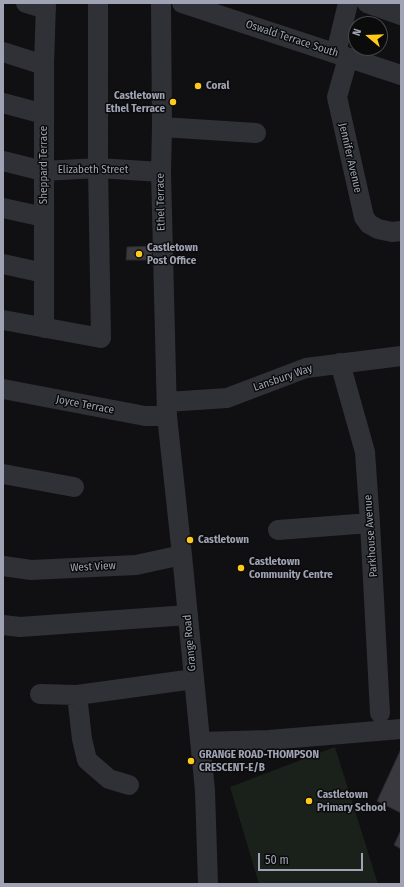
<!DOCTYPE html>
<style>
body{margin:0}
#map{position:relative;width:404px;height:887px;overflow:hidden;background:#100f11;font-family:"Fira Sans Condensed",sans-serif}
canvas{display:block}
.frame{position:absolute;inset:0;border:4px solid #9fa3b3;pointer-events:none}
.north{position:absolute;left:348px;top:16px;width:40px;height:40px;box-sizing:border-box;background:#0b0b0c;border:1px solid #46484f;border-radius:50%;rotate:289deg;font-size:11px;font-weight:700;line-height:16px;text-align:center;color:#9fa3b3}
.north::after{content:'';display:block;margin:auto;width:14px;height:18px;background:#ffca1a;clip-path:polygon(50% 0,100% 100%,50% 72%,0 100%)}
.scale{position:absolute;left:258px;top:853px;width:105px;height:18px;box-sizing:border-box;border:2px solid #9fa3b3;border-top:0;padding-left:5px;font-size:12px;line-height:14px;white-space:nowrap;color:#9fa3b3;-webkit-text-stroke:3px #0b0b0c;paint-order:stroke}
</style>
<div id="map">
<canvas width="404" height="887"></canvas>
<div class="frame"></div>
<div class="north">N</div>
<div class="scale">50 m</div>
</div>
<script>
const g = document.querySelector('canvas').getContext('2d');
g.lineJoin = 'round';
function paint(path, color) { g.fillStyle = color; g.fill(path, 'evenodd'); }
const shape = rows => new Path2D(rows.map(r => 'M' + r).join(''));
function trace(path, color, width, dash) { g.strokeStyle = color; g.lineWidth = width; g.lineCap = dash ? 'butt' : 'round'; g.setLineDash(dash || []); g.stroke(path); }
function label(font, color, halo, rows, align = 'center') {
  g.font = font + ' "Fira Sans Condensed",sans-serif'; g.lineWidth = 3; g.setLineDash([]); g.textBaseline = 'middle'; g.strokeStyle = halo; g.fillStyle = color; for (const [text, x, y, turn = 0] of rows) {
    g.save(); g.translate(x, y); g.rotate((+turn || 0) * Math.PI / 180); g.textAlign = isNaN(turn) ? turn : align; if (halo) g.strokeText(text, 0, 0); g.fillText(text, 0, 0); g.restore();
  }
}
const green = shape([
 [335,747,378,884,259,884,230,787]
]);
const building = shape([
 [152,246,152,260,126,260,127,247,152,246],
 [401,749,401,813,377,801,401,749],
 [401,830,401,849,394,845,401,830]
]);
const minor = shape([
 [26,3,46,9],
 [161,3,162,127,161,172,167,416,182,555,205,791,208,884],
 [182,3,401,75],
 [367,3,401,15],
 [3,52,44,65],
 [336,53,348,3],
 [348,58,337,97,364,217,369,224,378,229,392,232,401,231],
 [3,103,44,114],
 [162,127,256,133],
 [3,161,43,171,98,168,161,172],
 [3,208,44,217],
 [3,264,44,273],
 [3,320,101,338,98,168,98,3],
 [44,328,44,65,46,3],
 [340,363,365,452,370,523,380,713],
 [3,389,145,416,167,416],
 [167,402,227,398,306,368,401,356],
 [3,474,74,487],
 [278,530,370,523],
 [3,566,31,570,136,565,182,555],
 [3,625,20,627,188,615],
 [40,694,77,695,194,679],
 [77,695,82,739,87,760,109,779,129,785],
 [200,742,269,740,401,729]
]);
const markers = [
 [198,86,4,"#ffca1a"],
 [173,102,4,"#ffca1a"],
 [139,254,4,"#ffca1a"],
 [190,540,4,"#ffca1a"],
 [241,568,4,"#ffca1a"],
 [191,761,4,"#ffca1a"],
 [309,801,4,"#ffca1a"]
];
const streetNames = [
 ["Oswald Terrace South",292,39,18],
 ["Jennifer Avenue",350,158,77],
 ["Sheppard Terrace",44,165,-90],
 ["Elizabeth Street",93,170],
 ["Ethel Terrace",161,202,-91],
 ["Lansbury Way",283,378,-19],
 ["Joyce Terrace",85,405,11],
 ["Parkhouse Avenue",371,536,-94],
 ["West View",93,567,-3],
 ["Grange Road",190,643,-95]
];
const poiNames = [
 ["Coral",206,86],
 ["Castletown",165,96,"right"],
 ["Ethel Terrace",165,109,"right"],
 ["Castletown",147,248],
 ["Post Office",147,261],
 ["Castletown",198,540],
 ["Castletown",249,562],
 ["Community Centre",249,575],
 ["GRANGE ROAD-THOMPSON",199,755],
 ["CRESCENT-E/B",199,768],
 ["Castletown",317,795],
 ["Primary School",317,808]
];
paint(green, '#1a211b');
paint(building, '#39393f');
trace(building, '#2a292d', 1);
trace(minor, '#303136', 20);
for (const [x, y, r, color] of markers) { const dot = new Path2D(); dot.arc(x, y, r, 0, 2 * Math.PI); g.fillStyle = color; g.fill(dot); trace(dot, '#0b0b0c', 1.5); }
label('11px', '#9fa3b3', '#0b0b0c', streetNames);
label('bold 11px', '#9fa3b3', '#0b0b0c', poiNames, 'left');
</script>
